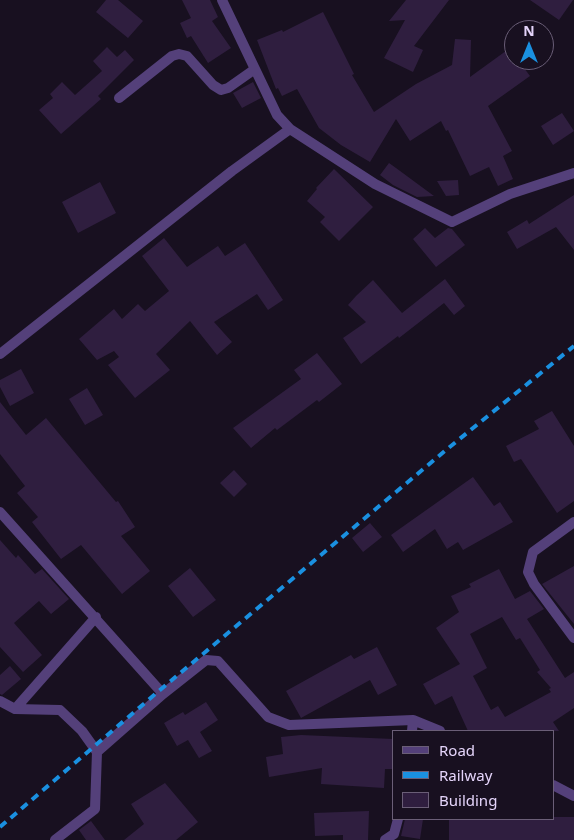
<!DOCTYPE html>
<style>
body{margin:0}
#map{position:relative;width:574px;height:840px;overflow:hidden;background:#181020;font-family:"Noto Sans",sans-serif}
canvas{display:block}
.legend{position:absolute;left:392px;top:730px;width:162px;height:90px;box-sizing:border-box;background:#181020;border:1px solid #6a5e77;margin:0;padding:6px 9px;list-style:none;font-size:15px;color:#e4d4fa}
.legend li{display:flex;align-items:center;gap:10px;height:25px}
.legend b{width:25px;border:1px solid #6a5e77}
.north{position:absolute;left:504px;top:20px;width:50px;height:50px;box-sizing:border-box;background:#181020;border:1px solid #6a5e77;border-radius:50%;rotate:0deg;font-size:14px;font-weight:700;line-height:20px;text-align:center;color:#e4d4fa}
.north::after{content:'';display:block;margin:auto;width:18px;height:22px;background:#1a90e0;clip-path:polygon(50% 0,100% 100%,50% 72%,0 100%)}
</style>
<div id="map">
<canvas width="574" height="840"></canvas>
<ul class="legend">
<li><b style="height:6px;background:#54407a"></b>Road</li>
<li><b style="height:6px;background:#1a90e0"></b>Railway</li>
<li><b style="height:14px;background:#2f1e3f"></b>Building</li>
</ul>
<div class="north">N</div>
</div>
<script>
const g = document.querySelector('canvas').getContext('2d');
g.lineJoin = 'round';
function paint(path, color) { g.fillStyle = color; g.fill(path, 'evenodd'); }
const shape = rows => new Path2D(rows.map(r => 'M' + r).join(''));
function trace(path, color, width, dash) { g.strokeStyle = color; g.lineWidth = width; g.lineCap = dash ? 'butt' : 'round'; g.setLineDash(dash || []); g.stroke(path); }
const building = shape([
 [106,0,118,0,143,21,128,38,96,12],
 [182,0,210,0,218,17,212,21,231,48,208,63,191,36,187,38,180,23,191,18],
 [406,0,449,0,414,46,423,50,413,72,384,58,405,20,389,21],
 [530,0,573,0,559,20],
 [323,12,354,74,352,75,374,112,416,84,452,65,455,39,471,40,470,77,510,48,514,54,514,60,518,60,530,76,488,106,512,151,503,156,513,179,498,186,489,167,470,176,448,130,446,131,441,121,410,141,396,119,370,162,341,145,319,128,297,89,282,96,278,88,276,89,257,40,282,30,283,32],
 [107,47,117,57,125,50,134,60,98,96,101,99,61,134,39,110,53,98,50,94,62,82,75,95,102,71,93,61],
 [253,82,261,98,242,108,233,93],
 [562,113,574,131,553,145,541,126],
 [389,163,396,168,434,196,417,197,393,185,380,175],
 [334,169,373,207,339,241,320,222,325,217,307,201,317,189,316,188],
 [458,180,459,195,446,196,437,181],
 [100,182,116,213,78,233,62,202],
 [574,195,574,250,556,227,517,249,507,232,527,220,529,224],
 [425,228,435,238,448,228,452,229,465,245,436,267,413,239],
 [164,238,187,267,218,246,225,256,245,243,283,300,268,310,257,294,214,322,232,342,217,355,190,321,156,354,170,370,135,398,108,365,119,357,114,351,97,360,79,339,114,309,122,319,138,304,145,311,169,291,142,256],
 [445,279,465,306,454,315,444,303,399,338,398,336,361,364,343,338,366,322,348,305,356,296,373,280,402,313],
 [317,353,342,384,319,402,317,400,277,430,275,428,251,448,233,428,301,379,294,370],
 [21,369,34,393,10,406,0,387,0,380],
 [87,388,103,415,85,425,69,399],
 [0,402,26,435,46,418,116,502,118,501,135,527,121,536,150,571,122,594,81,545,61,559,32,522,38,517,17,493,25,486,0,454],
 [552,411,574,446,574,501,557,513,521,459,514,462,506,446,539,429,534,421],
 [234,470,247,484,234,497,220,483],
 [473,477,494,506,500,502,513,522,463,550,458,542,447,549,435,529,403,552,391,535],
 [370,523,382,537,363,552,352,538],
 [0,540,16,558,18,555,35,574,42,569,69,599,51,614,39,601,14,623,42,655,23,672,0,647],
 [574,566,574,624,542,584],
 [190,568,216,600,193,617,168,586],
 [499,569,515,599,530,591,544,609,527,619,565,678,574,672,574,708,553,722,559,731,468,731,452,696,435,705,423,684,460,664,436,628,459,612,451,596,471,587,469,584],
 [502,617,516,640,520,638,540,670,537,672,551,688,549,689,551,692,505,717,498,706,491,710,473,676,487,668,470,634],
 [377,647,397,685,378,695,370,680,301,718,286,691,351,655,354,659],
 [10,666,21,679,2,695,0,694,0,675],
 [206,702,218,720,200,732,212,751,199,758,188,740,177,746,164,723,183,712,185,715],
 [301,735,393,739,393,769,385,769,384,788,321,784,322,768,269,777,266,757,283,754,281,737],
 [165,783,198,822,176,840,124,840,144,824,131,804],
 [369,811,368,840,343,840,343,835,315,836,314,813],
 [553,817,574,817,574,840,449,840,449,819,553,819],
 [405,819,423,819,420,839,401,836],
 [91,821,105,840,86,840,79,830]
]);
const minor = shape([
 [222,0,277,115,290,129,375,184,452,222,510,194,574,173],
 [119,98,172,56,179,54,187,56,213,85,221,90,228,88,255,69],
 [0,354,232,171,290,129],
 [0,512,163,694],
 [574,522,533,552,528,572,534,584,574,638],
 [0,701,15,709,60,710,82,731,97,752],
 [15,709,96,617],
 [412,731,413,720],
 [553,785,574,796],
 [55,840,95,809,97,752,163,694,206,660,218,661,268,717,289,725,413,720,440,731],
 [385,840,394,834,398,819]
]);
const rail = shape([
 [0,827,160,690,446,450,574,346]
]);
paint(building, '#2f1e3f');
trace(minor, '#54407a', 10);
trace(rail, '#1a90e0', 4, [8, 6]);
</script>
